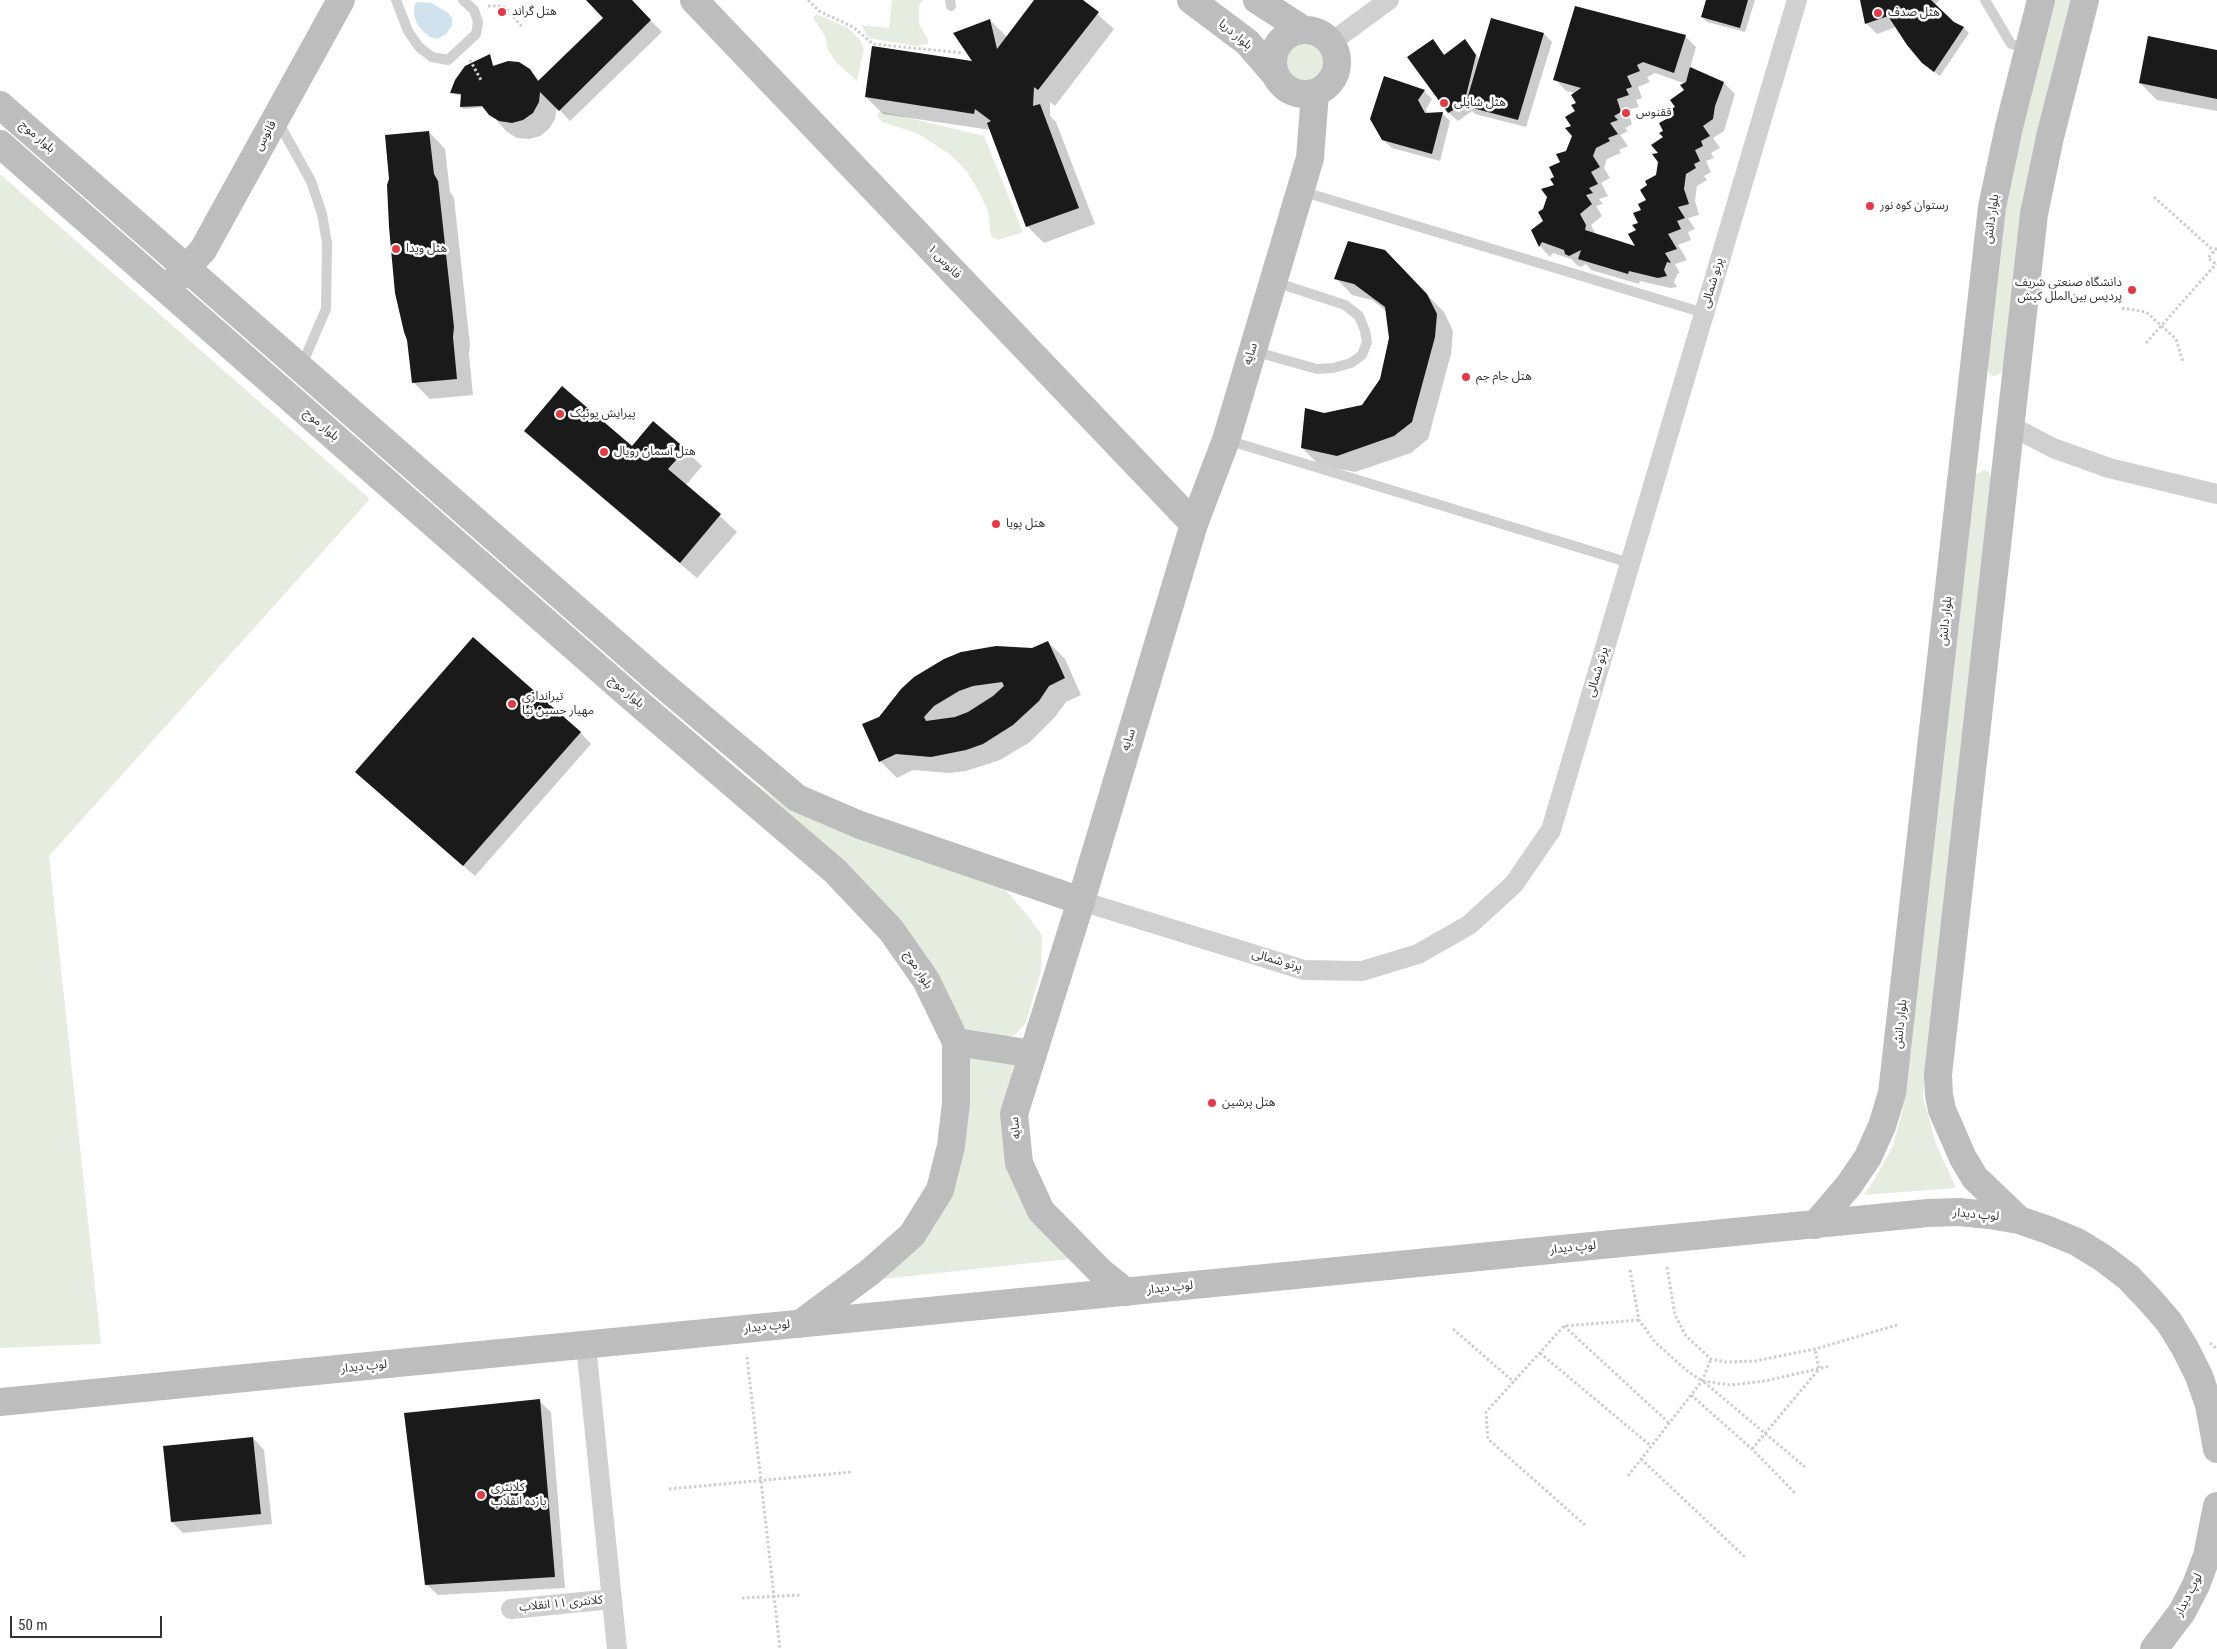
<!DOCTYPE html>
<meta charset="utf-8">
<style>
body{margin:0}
#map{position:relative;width:2217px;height:1649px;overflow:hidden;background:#fff;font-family:"Roboto Condensed",sans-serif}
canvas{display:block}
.scale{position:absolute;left:10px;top:1616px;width:152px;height:22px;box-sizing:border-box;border:2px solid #333;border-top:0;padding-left:6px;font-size:15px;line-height:18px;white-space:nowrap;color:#333;-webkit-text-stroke:4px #fff;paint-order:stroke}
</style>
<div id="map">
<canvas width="2217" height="1649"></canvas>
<div class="scale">50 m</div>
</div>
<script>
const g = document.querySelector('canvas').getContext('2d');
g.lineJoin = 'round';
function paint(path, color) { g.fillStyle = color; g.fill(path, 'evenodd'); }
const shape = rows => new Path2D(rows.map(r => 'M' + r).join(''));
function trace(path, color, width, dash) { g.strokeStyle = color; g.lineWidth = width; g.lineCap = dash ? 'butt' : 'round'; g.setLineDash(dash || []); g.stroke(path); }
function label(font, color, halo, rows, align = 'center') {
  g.font = font + ' "Roboto Condensed","Noto Sans Arabic",sans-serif'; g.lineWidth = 5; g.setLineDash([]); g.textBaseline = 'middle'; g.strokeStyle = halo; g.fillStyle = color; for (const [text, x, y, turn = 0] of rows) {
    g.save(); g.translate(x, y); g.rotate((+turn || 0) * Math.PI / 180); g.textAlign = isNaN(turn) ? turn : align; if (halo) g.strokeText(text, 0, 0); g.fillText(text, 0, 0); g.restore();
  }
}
const green = shape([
 [892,0,923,0,919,6,919,24,928,39,928,44,915,46,869,38,861,25,889,28],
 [2053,0,2072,0,2003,372,1995,376,1990,375,1987,366,2004,209,2020,130],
 [816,14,848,28,860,40,864,49,857,81,836,62,828,50,825,36,813,18],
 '1282 63a23 23 0 1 1 46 0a23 23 0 1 1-46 0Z',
 [880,111,984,136,1023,232,998,240,991,236,988,211,977,188,967,172,951,155,919,134,882,122,877,115],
 [0,174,370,499,49,856,101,1344,0,1348],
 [1984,470,1989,472,1992,480,1923,1097,1936,1144,1956,1188,1864,1195,1874,1180,1892,1148,1902,1113,1974,478,1976,474],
 [694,738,779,801,816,820,1002,886,1027,915,1042,935,1041,971,1026,1022,1016,1034,1002,1042,969,1033,951,1008],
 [961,1051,1015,1057,1005,1111,1048,1234,1069,1259,873,1280,926,1228]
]);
const water = shape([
 [417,2,432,3,448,13,452,18,452,26,446,34,438,39,430,37,423,31,417,24,414,15,414,6]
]);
const shadow = shape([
 [587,0,630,0,662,32,570,121,557,107,555,119,549,129,540,136,529,139,517,138,507,132,485,107,463,109,461,107,462,96,451,93,490,55,494,67,529,70,540,81,605,18],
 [1036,0,1081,0,1114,29,1055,106,1050,102,1050,116,1056,122,1095,224,1044,243,1027,226,991,130,883,114,866,97,975,62,990,20,1007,37],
 [1707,0,1755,0,1745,32,1707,22,1702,17],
 [1861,0,1940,0,1934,5,1953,23,1964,28,1969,33,1940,76,1929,68,1896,27,1877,34,1866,23],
 [1544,34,1552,42,1526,127,1475,114,1472,111,1458,121,1449,113,1409,57,1432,41,1445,55,1465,40,1480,60],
 [1685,36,1696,47,1690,68,1724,83,1735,94,1724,131,1713,138,1720,148,1711,153,1714,158,1706,161,1711,172,1704,176,1707,180,1697,186,1695,201,1699,215,1688,218,1695,229,1688,232,1691,240,1678,245,1687,260,1675,264,1680,273,1678,273,1674,282,1677,287,1670,288,1640,281,1639,284,1591,270,1586,264,1581,267,1577,265,1571,259,1553,253,1550,257,1540,246,1532,230,1545,221,1544,209,1556,186,1556,177,1573,136,1578,103,1575,93,1566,91,1555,79],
 [1655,73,1686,84,1686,90,1676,108,1675,116,1660,153,1657,176,1643,210,1638,230,1638,248,1596,235,1591,225,1602,216,1596,206,1603,204,1599,199,1608,196,1601,183,1610,178,1604,168,1607,159,1621,153,1619,150,1628,146,1620,135,1628,131,1625,128,1632,124,1627,110,1639,107,1636,100,1642,98,1638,87,1650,82,1647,77],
 [2217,51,2217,111,2157,100,2140,83],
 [1424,91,1432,99,1426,109,1428,114,1442,113,1450,121,1440,161,1392,148,1383,140],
 [429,132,445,149,450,192,454,198,470,345,469,354,473,395,430,399,414,383],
 [1384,251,1444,312,1453,331,1451,354,1428,439,1411,453,1355,472,1319,465,1302,448,1324,414,1363,406,1381,379,1390,338,1386,311,1372,300,1352,295,1336,278],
 [526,431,632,447,685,450,702,466,686,485,737,532,697,578,542,447],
 [1048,642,1065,659,1081,695,1066,702,1055,717,1030,742,1000,760,966,771,949,773,913,770,897,778,880,761,864,725],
 [580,732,591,744,475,876,368,783],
 [539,1401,551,1412,565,1588,438,1595,426,1584],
 [253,1438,264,1450,272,1524,183,1533,172,1522]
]);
const building = shape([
 [586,0,632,0,651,20,559,111,540,92,539,102,533,113,523,120,512,123,499,121,489,115,482,106,460,107,461,94,450,93,455,80,465,66,490,54,493,66,508,61,519,62,530,69,538,81,603,18],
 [1034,0,1083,0,1099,12,1038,90,1034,87,1033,106,1040,104,1079,208,1026,227,987,123,991,121,975,109,974,114,865,97,872,46,972,61,953,33,990,19,997,49],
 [1706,0,1748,0,1740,28,1701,17],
 [1860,0,1931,0,1954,22,1964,27,1934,72,1922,63,1907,45,1888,16,1865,24],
 [1575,6,1686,35,1674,73,1643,62,1637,65,1640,71,1627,76,1632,87,1626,89,1629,95,1617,99,1621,112,1614,116,1618,120,1610,123,1618,134,1608,138,1610,141,1596,148,1593,156,1600,167,1591,172,1598,184,1589,188,1593,193,1586,195,1592,204,1580,214,1586,225,1585,230,1635,246,1628,234,1636,230,1632,225,1638,223,1633,213,1641,210,1638,204,1646,200,1640,190,1647,185,1645,181,1656,175,1658,162,1652,154,1658,153,1651,145,1663,137,1659,133,1663,131,1659,123,1674,115,1670,109,1675,107,1670,100,1684,90,1680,85,1686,82,1690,67,1724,82,1715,106,1713,119,1703,126,1710,136,1701,141,1703,146,1695,150,1700,161,1694,164,1696,168,1686,174,1684,189,1689,204,1678,207,1685,218,1677,221,1681,229,1668,234,1677,249,1665,253,1671,263,1667,262,1664,270,1667,276,1658,278,1629,271,1628,274,1578,259,1581,250,1569,256,1565,254,1564,250,1542,242,1539,247,1531,230,1543,221,1538,212,1543,209,1547,197,1541,189,1554,185,1550,179,1554,177,1549,167,1560,162,1556,154,1566,151,1572,136,1565,128,1571,126,1565,117,1575,111,1571,105,1576,103,1571,95,1581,88,1553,80],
 [1491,18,1544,33,1518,120,1465,106],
 [2148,36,2217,50,2217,99,2139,83],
 [1433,39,1444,55,1465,39,1476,55,1464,104,1448,113,1407,57],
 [1384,76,1425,90,1418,100,1425,113,1443,112,1432,154,1382,140,1370,119],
 [429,131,434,174,438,181,454,327,453,337,457,379,412,383,407,340,404,332,395,293,389,227,387,185,389,179,385,135],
 [1348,241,1385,250,1427,294,1437,314,1435,337,1412,422,1394,436,1337,456,1301,448,1305,408,1324,413,1362,405,1380,379,1389,338,1385,307,1354,284,1334,279],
 [562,386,632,446,653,421,686,449,668,469,721,514,680,563,524,431],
 [473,637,581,732,463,866,355,772],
 [1048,641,1065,678,1049,686,1039,701,1013,725,983,744,966,750,931,757,896,754,879,762,862,724,879,717,901,689,914,677,944,659,961,652,996,646,1032,648],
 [1002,682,1004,686,993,696,968,712,955,717,926,721,924,717,934,706,959,691,973,686],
 [540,1399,555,1577,425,1585,404,1413],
 [253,1437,261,1514,171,1522,163,1446]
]);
const path = shape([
 [808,0,819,11,853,27,873,44,963,53],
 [488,6,502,6,506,8,523,28],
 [470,60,481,80],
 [2154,197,2214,251],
 [2217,248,2208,258,2217,265],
 [2122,308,2146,312,2176,339,2183,362],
 [2146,343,2216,264],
 [1667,1267,1675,1315,1686,1336,1711,1359,1726,1362,1755,1361,1815,1349,1897,1325],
 [1630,1270,1639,1320,1655,1342,1686,1370,1702,1381,1731,1385,1765,1381,1830,1366],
 [1564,1326,1669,1423],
 [1453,1329,1514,1382],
 [2210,1343,2217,1349],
 [1540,1353,1651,1446],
 [747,1357,780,1649],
 [1704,1382,1805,1467],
 [1691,1395,1752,1449,1796,1494],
 [1752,1449,1819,1369,1815,1349],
 [1641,1459,1745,1557],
 [1628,1476,1702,1381,1711,1359],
 [669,1489,852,1472],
 [1585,1525,1488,1439,1486,1412,1564,1326,1639,1320],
 [742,1598,801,1595]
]);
const lane = shape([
 [396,0,408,31,419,47,432,57,448,60,476,34,478,22,474,10,463,0],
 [950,0,951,6],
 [1985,0,2011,44,2027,48],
 [277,120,311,181,322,214,327,243,326,309,301,367],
 [1301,191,1704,313],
 [1253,351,1317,369,1333,368,1351,363,1362,355,1367,342,1365,331,1359,316,1345,305,1275,282],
 [1227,440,1630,563]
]);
const street = shape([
 [1330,43,1389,0],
 [2011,426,2053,448,2109,468,2217,494],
 [1081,901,1304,970,1362,971,1418,954,1469,925,1514,884,1551,830,1797,0],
 [586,1345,617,1649],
 [511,1609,612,1599]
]);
const secondary = shape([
 [694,0,1194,524],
 [1191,0,1247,42,1274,73],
 [1257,0,1304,30],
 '1273 62a32 32 0 1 1 64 0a32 32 0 1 1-64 0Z',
 [0,105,656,679,797,798,860,825,1081,901],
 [0,144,636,701,835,871,891,930,926,980,956,1042,956,1103,951,1146,940,1190,912,1235,870,1272,800,1324],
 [174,281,203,250,341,0],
 [956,1042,1033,1054],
 [2019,1220,1975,1178,1963,1158,1942,1110,1939,1095,1938,1075,2034,214,2050,137,2085,0],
 [1815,1225,1849,1185,1868,1157,1882,1126,1892,1093,1992,207,2009,127,2041,0],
 [1126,1292,1102,1273,1041,1211,1019,1163,1014,1114,1081,901,1194,524,1226,440,1310,158,1315,93],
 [0,1402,1928,1213,1959,1212,1989,1215,2019,1220,2048,1230,2077,1242,2103,1258,2128,1277,2149,1299,2169,1322,2185,1348,2199,1376,2209,1405,2217,1449],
 [2154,1649,2182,1612,2196,1585,2207,1556,2217,1506]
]);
const markers = [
 [502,12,5,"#e63946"],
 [1878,13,5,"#e63946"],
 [1444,103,5,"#e63946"],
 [1626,113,5,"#e63946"],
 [1870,206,5,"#e63946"],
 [396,249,5,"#e63946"],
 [2132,290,5,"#e63946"],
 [1466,377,5,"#e63946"],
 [560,414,5,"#e63946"],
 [604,452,5,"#e63946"],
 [996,524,5,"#e63946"],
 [512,704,5,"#e63946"],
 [1212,1103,5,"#e63946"],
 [481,1495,5,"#e63946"]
];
const poiNames = [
 ["هتل گراند",512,12],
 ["هتل صدف",1888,13],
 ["هتل شایلی",1454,103],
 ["ققنوس",1636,113],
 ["رستوان کوه نور",1880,206],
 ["هتل ویدا",406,249],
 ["دانشگاه صنعتی شریف",2122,283,"right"],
 ["پردیس بین‌الملل کیش",2122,297,"right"],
 ["هتل جام جم",1476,377],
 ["پیرایش یونیک",570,414],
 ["هتل آسمان رویال",614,452],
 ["هتل پویا",1006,524],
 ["تیراندازی",522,697],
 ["مهیار حسین نیا",522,711],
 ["هتل پرشین",1222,1103],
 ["کلانتری",491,1488],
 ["یازده انقلاب",491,1502]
];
const streetNames = [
 ["بلوار دریا",1235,35,40],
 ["فانوس",266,136,-61],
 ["بلوار موج",37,137,41],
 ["بلوار دانش",1992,219,-82],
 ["فانوس ۱",944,262,46],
 ["پرتو شمالی",1713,283,-74],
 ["سایه",1251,354,-73],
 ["بلوار موج",321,425,41],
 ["بلوار دانش",1946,621,-84],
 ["پرتو شمالی",1598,672,-74],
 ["بلوار موج",626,692,41],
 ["سایه",1129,740,-73],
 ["پرتو شمالی",1277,961,16],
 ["بلوار موج",918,970,58],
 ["بلوار دانش",1901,1024,-84],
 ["سایه",1016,1128,-95],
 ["لوپ دیدار",1976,1215,5],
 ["لوپ دیدار",1573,1248,-6],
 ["لوپ دیدار",1170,1288,-6],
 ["لوپ دیدار",767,1327,-6],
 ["لوپ دیدار",364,1367,-6],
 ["لوپ دیدار",2189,1595,-63],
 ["کلانتری ۱۱ انقلاب",561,1604,-5]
];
paint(green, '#e6ecdf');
paint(water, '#cfe2ee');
paint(shadow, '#0003');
paint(building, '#1a1a1a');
trace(path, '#cdcdcd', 3, [2.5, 2.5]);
trace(lane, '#d0d0d0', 10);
trace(street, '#d0d0d0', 20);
trace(secondary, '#bdbdbd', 28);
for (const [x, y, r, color] of markers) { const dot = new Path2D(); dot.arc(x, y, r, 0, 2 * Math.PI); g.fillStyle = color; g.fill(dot); trace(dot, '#fff', 2); }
label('12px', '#333', '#fff', poiNames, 'left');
label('12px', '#333', '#fff', streetNames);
</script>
